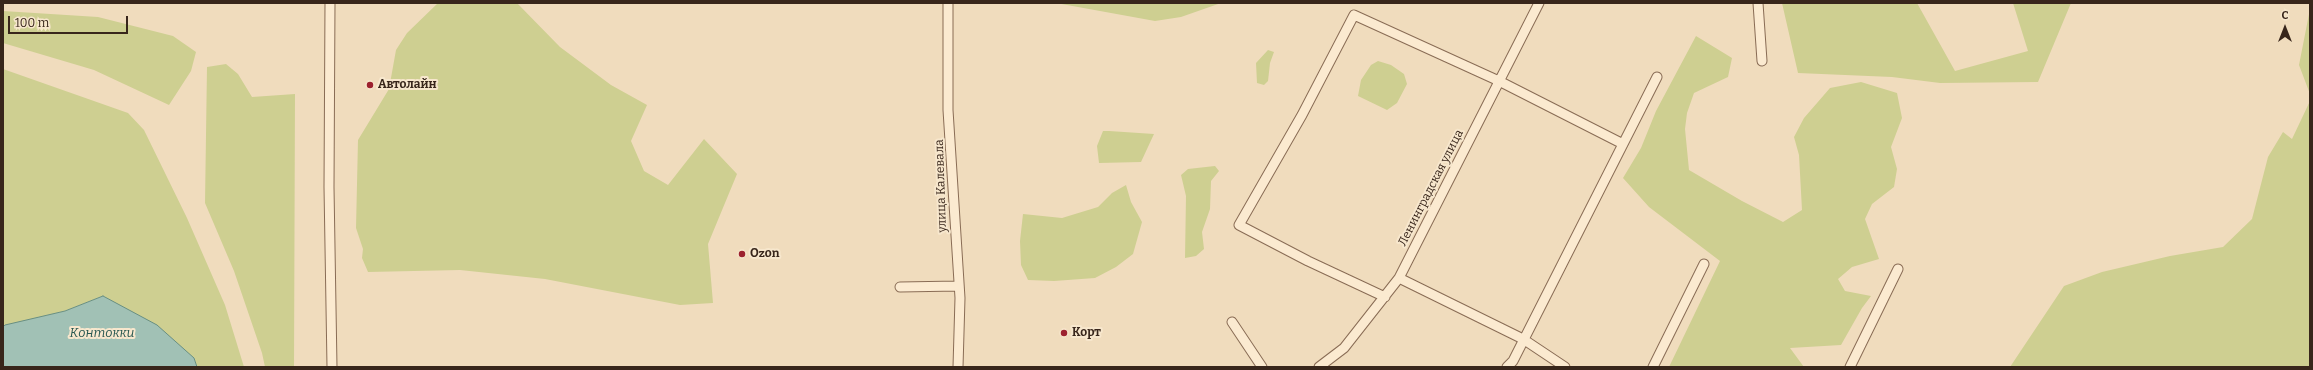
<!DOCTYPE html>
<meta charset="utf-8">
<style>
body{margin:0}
#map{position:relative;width:2313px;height:370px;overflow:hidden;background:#f0dcbd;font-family:Bitter,serif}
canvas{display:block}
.frame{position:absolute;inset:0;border:4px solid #38261b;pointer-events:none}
.north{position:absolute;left:2265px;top:8px;width:40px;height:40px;-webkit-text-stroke:3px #f7e7cd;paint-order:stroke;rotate:0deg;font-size:11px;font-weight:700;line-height:16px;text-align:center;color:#38261b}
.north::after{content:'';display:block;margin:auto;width:14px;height:18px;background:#38261b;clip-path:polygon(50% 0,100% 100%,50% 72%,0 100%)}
.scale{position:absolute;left:8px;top:16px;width:120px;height:18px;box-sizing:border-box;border:2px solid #38261b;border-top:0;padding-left:5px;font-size:12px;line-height:14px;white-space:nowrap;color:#38261b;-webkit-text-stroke:3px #f7e7cd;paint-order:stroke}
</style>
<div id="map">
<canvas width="2313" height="370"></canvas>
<div class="frame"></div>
<div class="north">С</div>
<div class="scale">100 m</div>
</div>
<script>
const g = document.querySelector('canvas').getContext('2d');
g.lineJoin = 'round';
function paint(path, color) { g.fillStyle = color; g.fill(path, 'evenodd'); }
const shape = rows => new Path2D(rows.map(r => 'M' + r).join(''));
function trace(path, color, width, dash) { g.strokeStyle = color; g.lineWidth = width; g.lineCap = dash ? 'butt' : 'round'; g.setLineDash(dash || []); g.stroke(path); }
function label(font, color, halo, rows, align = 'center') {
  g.font = font + ' Bitter,serif'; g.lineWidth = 4; g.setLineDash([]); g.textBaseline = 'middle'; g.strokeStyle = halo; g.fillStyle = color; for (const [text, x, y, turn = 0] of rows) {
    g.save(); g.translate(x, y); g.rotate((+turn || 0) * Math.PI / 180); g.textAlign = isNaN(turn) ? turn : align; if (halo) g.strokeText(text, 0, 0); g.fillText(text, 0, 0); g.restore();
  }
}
const green = shape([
 [438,3,517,3,560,47,611,85,647,105,631,141,644,171,668,185,704,139,737,174,708,244,713,303,680,305,545,279,460,270,368,272,362,258,363,249,356,228,358,140,389,89,396,50,407,33],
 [1056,3,1221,3,1181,17,1155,21],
 [1782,3,1917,3,1955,71,2028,51,2013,3,2071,3,2038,82,1940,83,1892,77,1798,73],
 [2310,9,2310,94,2299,65],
 [3,11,98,17,173,36,196,52,191,71,169,105,94,70,3,43],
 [1696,36,1732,58,1728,77,1694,93,1687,113,1685,129,1689,170,1742,201,1783,222,1802,210,1799,155,1794,137,1804,118,1830,88,1861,82,1897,93,1902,118,1891,147,1897,169,1894,187,1872,204,1865,219,1879,259,1852,267,1838,279,1845,291,1871,296,1862,308,1841,345,1790,348,1804,367,1669,367,1720,261,1649,207,1623,178,1641,148,1656,111],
 [1268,50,1274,52,1270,63,1268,81,1264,85,1257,83,1256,63],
 [1378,61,1391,65,1404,74,1407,84,1397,103,1387,110,1358,96,1361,80,1371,65],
 [226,64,238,74,252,97,295,94,294,367,265,367,262,353,234,271,205,203,207,67],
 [3,69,128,113,144,130,187,218,225,305,244,367,197,367,194,358,103,296,65,311,3,327],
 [2310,101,2310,367,2010,367,2064,286,2102,272,2170,256,2223,247,2252,219,2268,157,2283,132,2292,139],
 [1103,131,1109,131,1154,134,1141,162,1099,163,1097,146],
 [1215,166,1219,171,1211,181,1210,209,1202,232,1204,249,1196,256,1185,258,1186,196,1181,175,1188,169],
 [1126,185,1131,202,1142,222,1133,254,1116,267,1095,278,1054,281,1028,280,1021,265,1020,241,1023,214,1062,218,1098,207,1112,193]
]);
const water = shape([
 [103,296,157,325,194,358,197,367,3,367,3,327,5,325,65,311,103,296]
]);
const minor = shape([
 [330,3,329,187,332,367],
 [948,3,948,110,960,298,958,367],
 [1758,3,1762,61],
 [1399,278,1523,339,1565,367],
 [900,287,958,286],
 [1385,297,1308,261,1239,225,1302,115,1354,15,1499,81,1623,144],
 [1232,322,1262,367],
 [1319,367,1344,348,1399,278,1539,3],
 [1507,367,1513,361,1657,77],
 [1653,367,1704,264],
 [1850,367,1898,269]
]);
const markers = [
 [370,85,4,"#9c212e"],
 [742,254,4,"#9c212e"],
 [1064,333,4,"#9c212e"]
];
const poiNames = [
 ["Автолайн",378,85],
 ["Ozon",750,254],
 ["Корт",1072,333]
];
const streetNames = [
 ["улица Калевала",941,186,-92],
 ["Ленинградская улица",1431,188,-63]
];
const waterNames = [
 ["Контокки",102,333]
];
paint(green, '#cecf91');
paint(water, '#a1c1b5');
trace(water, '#688f82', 1);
trace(minor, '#896c55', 11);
trace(minor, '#fbead0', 9);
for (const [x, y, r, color] of markers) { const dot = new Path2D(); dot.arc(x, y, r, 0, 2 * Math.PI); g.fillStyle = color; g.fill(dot); trace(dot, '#f7e7cd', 1.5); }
label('bold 12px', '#38261b', '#f7e7cd', poiNames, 'left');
label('12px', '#38261b', '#f7e7cd', streetNames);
label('italic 13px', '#295851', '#f7e7cd', waterNames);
</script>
